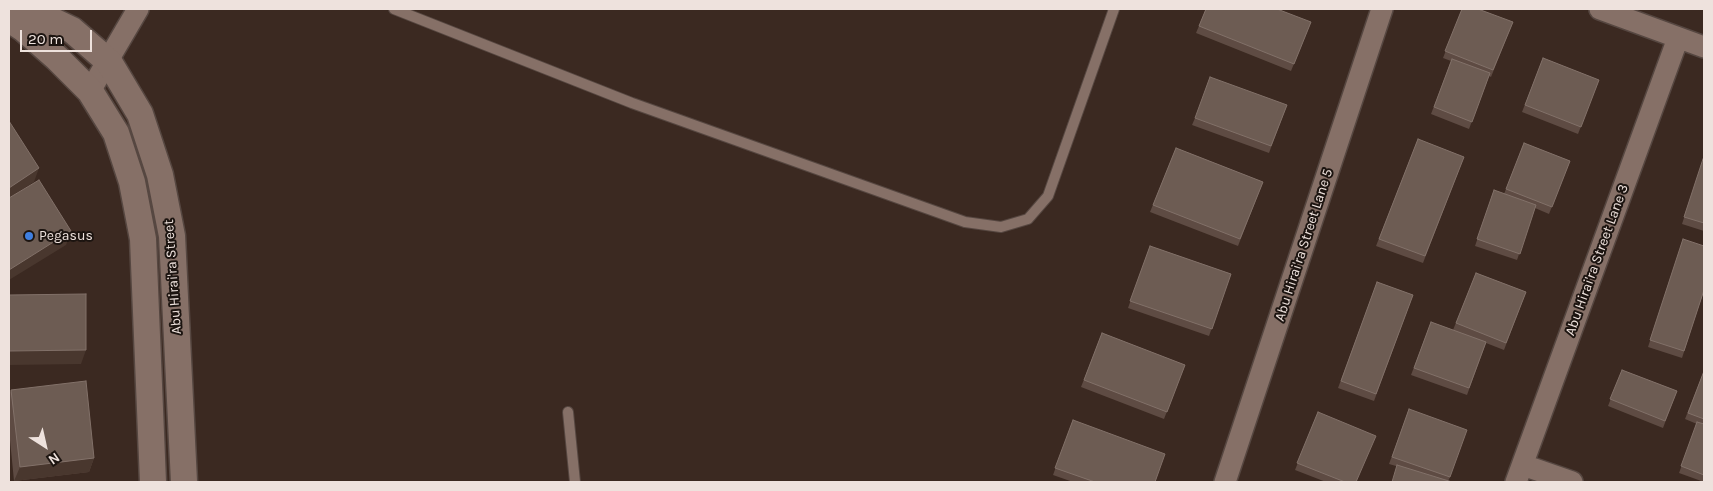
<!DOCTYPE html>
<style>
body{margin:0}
#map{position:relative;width:1713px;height:491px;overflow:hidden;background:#3b2921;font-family:Karla,sans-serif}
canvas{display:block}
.frame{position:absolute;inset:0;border:10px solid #eee2dd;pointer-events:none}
.north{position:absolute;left:20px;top:421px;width:50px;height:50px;-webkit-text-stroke:4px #1c1410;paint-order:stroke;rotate:145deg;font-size:14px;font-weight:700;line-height:20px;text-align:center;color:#eee2dd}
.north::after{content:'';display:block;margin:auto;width:18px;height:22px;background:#eee2dd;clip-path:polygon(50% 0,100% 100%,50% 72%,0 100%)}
.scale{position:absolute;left:20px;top:30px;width:72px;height:22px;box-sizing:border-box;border:2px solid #eee2dd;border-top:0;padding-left:6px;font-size:15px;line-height:18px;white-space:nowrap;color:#eee2dd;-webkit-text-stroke:4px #1c1410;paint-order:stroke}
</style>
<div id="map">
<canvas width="1713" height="491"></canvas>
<div class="frame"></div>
<div class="north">N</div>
<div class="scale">20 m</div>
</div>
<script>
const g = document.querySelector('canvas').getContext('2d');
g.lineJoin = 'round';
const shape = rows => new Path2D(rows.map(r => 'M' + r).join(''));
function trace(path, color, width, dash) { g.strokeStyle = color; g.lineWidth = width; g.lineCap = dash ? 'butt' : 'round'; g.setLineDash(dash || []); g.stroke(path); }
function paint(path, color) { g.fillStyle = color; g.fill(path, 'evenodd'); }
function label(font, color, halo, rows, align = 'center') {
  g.font = font + ' Karla,sans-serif'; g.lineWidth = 4; g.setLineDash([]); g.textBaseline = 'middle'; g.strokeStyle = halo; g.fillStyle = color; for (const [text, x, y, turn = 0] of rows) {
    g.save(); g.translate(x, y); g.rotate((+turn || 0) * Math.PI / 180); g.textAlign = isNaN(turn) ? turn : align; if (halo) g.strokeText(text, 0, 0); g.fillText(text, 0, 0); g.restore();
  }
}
const service = shape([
 [394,9,632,103,965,222,1001,227,1028,219,1048,196,1114,9],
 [568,412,575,482]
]);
const minor = shape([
 [1600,9,1704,47],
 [90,91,138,9],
 [1523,465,1572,482],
 [1225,482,1382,9],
 [1516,482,1678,38]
]);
const tertiary = shape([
 [28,9,72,30,109,62,140,114,160,175,172,236,184,482],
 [9,19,24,29,57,58,90,91,116,133,132,182,143,239,153,482]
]);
const wall = shape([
 [1206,9,1311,22,1291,71,1196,33],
 [1462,9,1513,22,1491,77,1489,76,1469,129,1431,114,1451,61,1443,58],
 [1543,58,1599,80,1578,134,1522,112],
 [1287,105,1269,153,1192,125,1195,118],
 [1418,139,1464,157,1423,263,1376,246],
 [1524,143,1570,161,1549,214,1535,208,1517,260,1475,246,1494,190,1504,194],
 [1176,148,1263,182,1238,246,1150,212],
 [1704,159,1704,231,1682,224,1701,166],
 [1683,239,1704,290,1682,358,1648,347],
 [1150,246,1231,274,1209,336,1128,308],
 [1476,273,1526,292,1504,350,1486,343,1467,395,1411,375,1431,322,1453,330],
 [1377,282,1413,295,1374,401,1338,388],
 [1102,333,1185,365,1164,419,1081,387],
 [1622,370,1677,391,1663,428,1608,406],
 [1704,371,1704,482,1679,473,1697,424,1685,419],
 [11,390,94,458,89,472,14,481,9,430,9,395],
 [1409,409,1450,477,1448,481,1389,464],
 [1318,412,1357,482,1326,482,1295,470],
 [1073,420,1155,482,1073,482,1053,475]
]);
const shadedWall = shape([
 [39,168,34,182,9,198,9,188],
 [71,231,66,245,9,280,9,270],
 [86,350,81,364,9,365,9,351],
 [94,458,89,472,14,481,20,467]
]);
const building = shape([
 [1206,9,1277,9,1311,22,1294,64,1199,26,1206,9],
 [1462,9,1478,9,1513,22,1493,70,1445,51,1462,9],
 [1543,58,1599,80,1581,127,1525,105,1543,58],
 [1452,59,1490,73,1472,122,1434,107,1452,59],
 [1210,77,1287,105,1271,146,1195,118,1210,77],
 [9,121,39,168,9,188,9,121],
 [1418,139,1464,157,1425,256,1379,239,1418,139],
 [1524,143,1570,161,1552,207,1506,189,1524,143],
 [1176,148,1263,182,1240,239,1153,205,1176,148],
 [1703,159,1704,159,1704,223,1684,217,1703,159],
 [39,180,71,231,9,270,9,198,39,180],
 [1494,190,1536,205,1520,254,1477,239,1494,190],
 [1683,239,1704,246,1704,290,1684,351,1650,340,1683,239],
 [1150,246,1231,274,1212,329,1130,301,1150,246],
 [1476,273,1526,292,1506,343,1456,323,1476,273],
 [1377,282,1413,295,1376,394,1341,381,1377,282],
 [86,294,86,350,9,351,9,295,86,294],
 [1431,322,1486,342,1469,388,1414,368,1431,322],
 [1102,333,1185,365,1167,412,1084,380,1102,333],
 [1622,370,1677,391,1665,421,1610,399,1622,370],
 [1704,371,1704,419,1688,413,1704,371],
 [86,381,94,458,20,467,11,390,86,381],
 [1409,409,1467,430,1450,477,1392,457,1409,409],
 [1318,412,1376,436,1356,482,1345,482,1297,463,1318,412],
 [1073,420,1165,454,1155,482,1095,482,1055,468,1073,420],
 [1697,422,1704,424,1704,475,1681,466,1697,422],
 [1397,465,1452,482,1392,482,1397,465]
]);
const markers = [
 [29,236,5,"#3f7fe0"]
];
const poiNames = [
 ["Pegasus",39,236]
];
const streetNames = [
 ["Abu Hirai'ra Street Lane 5",1304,245,-72],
 ["Abu Hirai'ra Street Lane 3",1597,260,-70],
 ["Abu Hirai'ra Street",173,277,-94]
];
trace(service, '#564741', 12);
trace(minor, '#564741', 24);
trace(tertiary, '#564741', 29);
trace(service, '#867067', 10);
trace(minor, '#867067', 21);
trace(tertiary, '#867067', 26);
paint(wall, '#5e4b43');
paint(shadedWall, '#49372e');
paint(building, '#6d5c53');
trace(building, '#827169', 1);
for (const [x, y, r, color] of markers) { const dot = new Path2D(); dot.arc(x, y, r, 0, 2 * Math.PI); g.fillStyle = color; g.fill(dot); trace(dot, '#1c1410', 2); }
label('14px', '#eee2dd', '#1c1410', poiNames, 'left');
label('14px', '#eee2dd', '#1c1410', streetNames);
</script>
